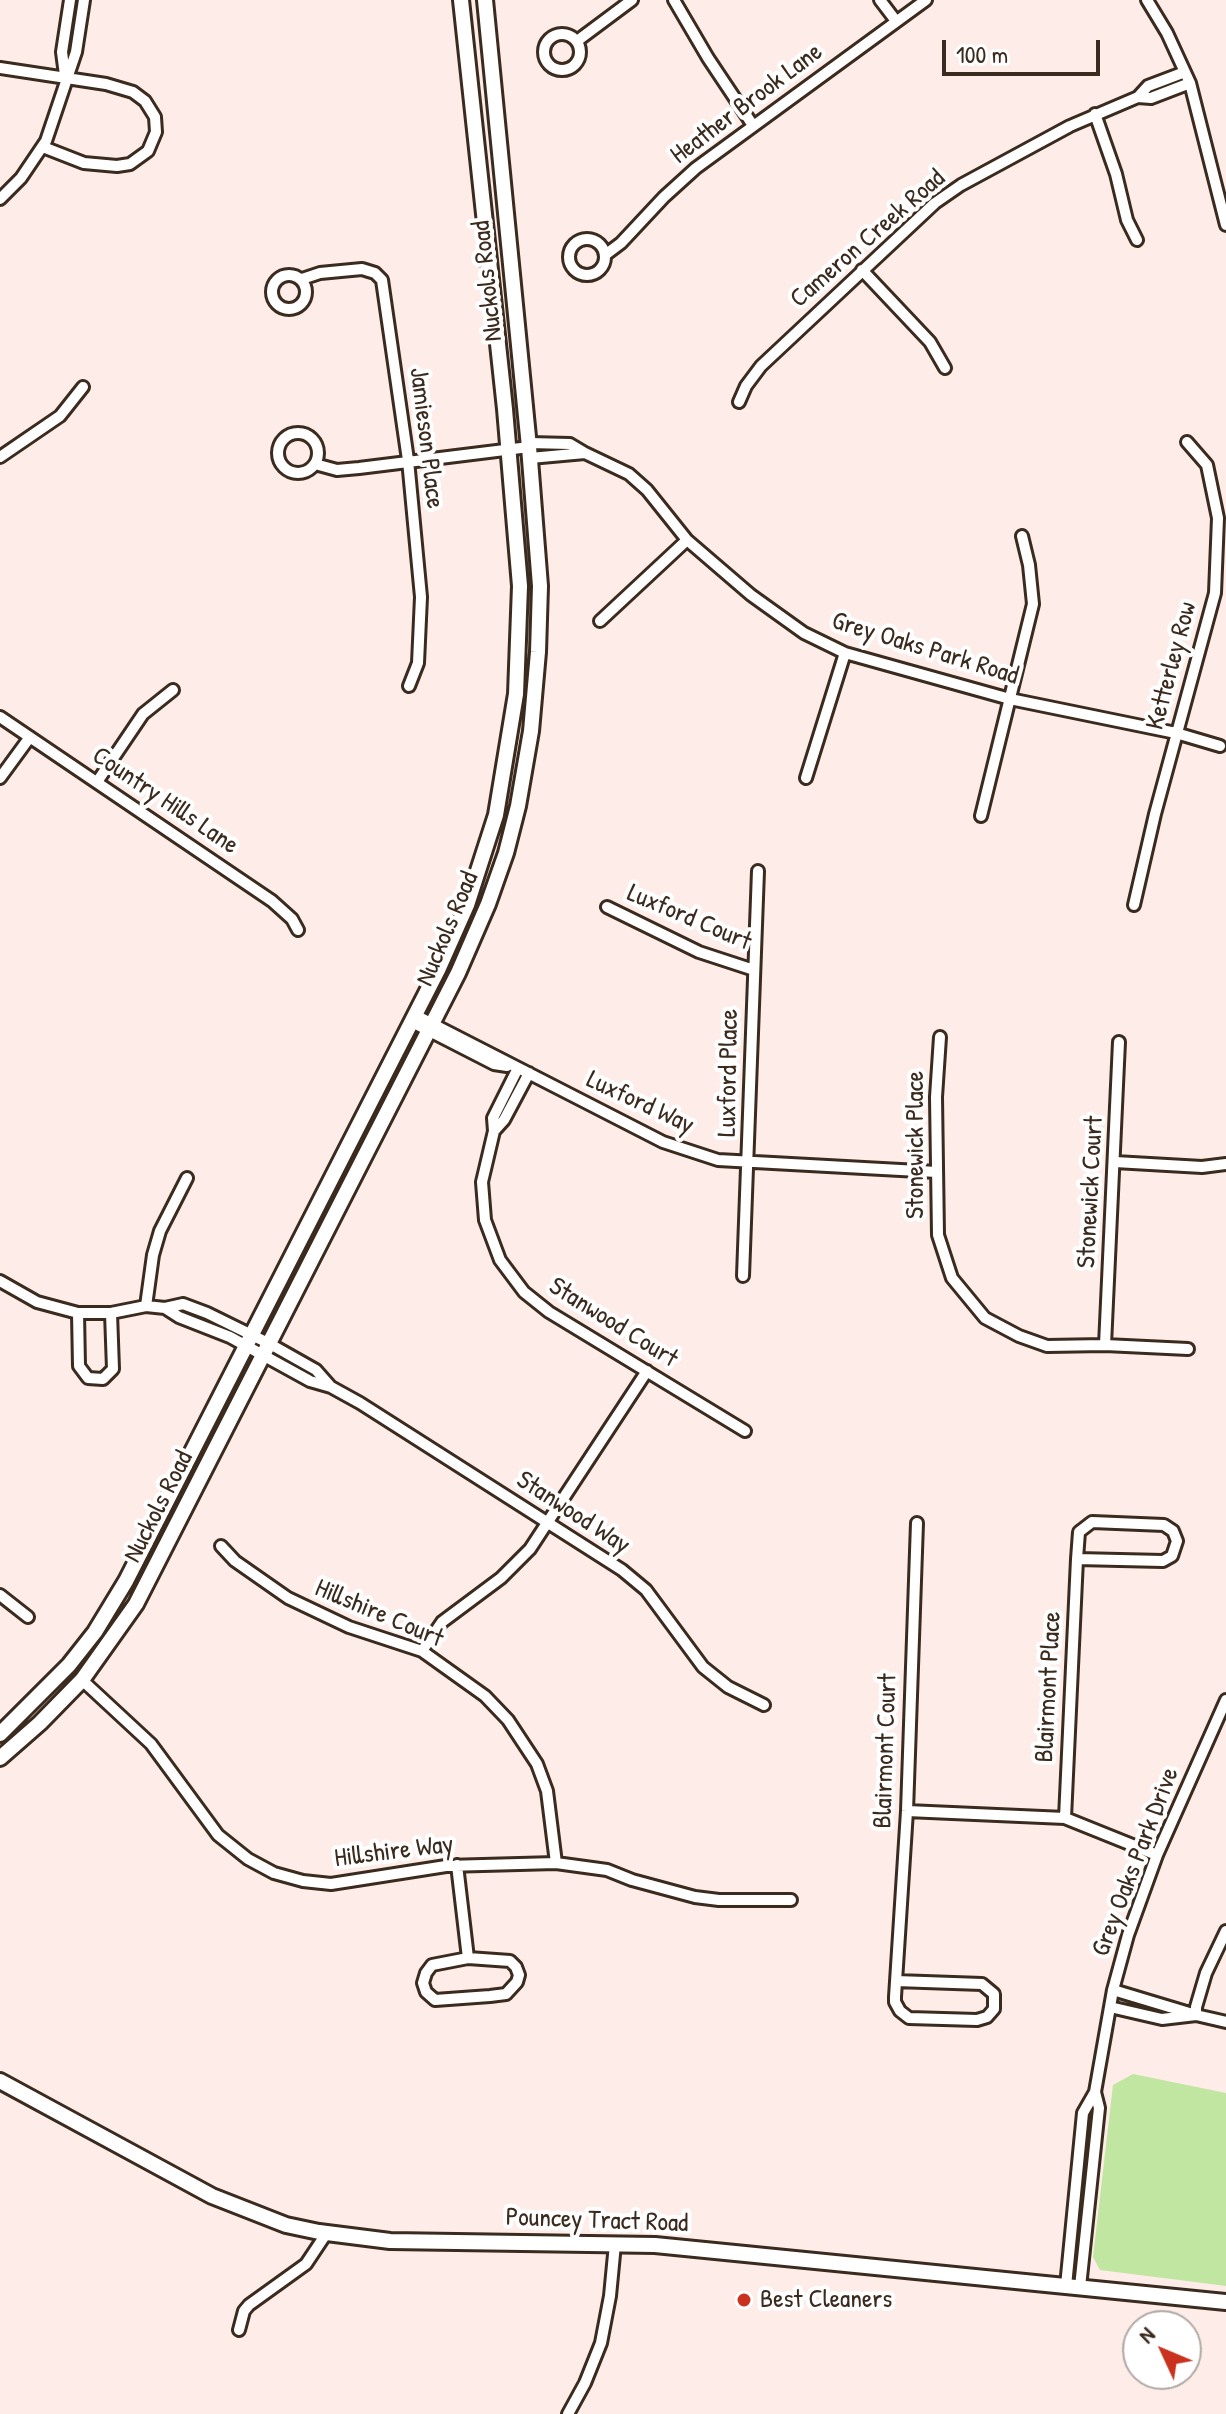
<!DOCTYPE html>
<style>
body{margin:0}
#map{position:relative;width:1226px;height:2414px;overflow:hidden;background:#fdece7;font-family:"Patrick Hand",sans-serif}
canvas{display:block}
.north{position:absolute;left:1122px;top:2310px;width:80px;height:80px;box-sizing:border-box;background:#fff;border:2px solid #b1aaa5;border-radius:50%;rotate:314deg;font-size:22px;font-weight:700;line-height:32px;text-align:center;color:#3b2a1e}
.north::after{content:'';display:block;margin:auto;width:28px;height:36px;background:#c8321e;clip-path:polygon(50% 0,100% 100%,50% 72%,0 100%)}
.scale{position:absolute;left:942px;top:40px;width:158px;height:36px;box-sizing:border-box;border:4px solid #3b2a1e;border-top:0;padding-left:10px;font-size:24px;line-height:28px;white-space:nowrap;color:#3b2a1e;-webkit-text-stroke:6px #fff;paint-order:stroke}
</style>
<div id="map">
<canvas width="1226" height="2414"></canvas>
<div class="north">N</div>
<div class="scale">100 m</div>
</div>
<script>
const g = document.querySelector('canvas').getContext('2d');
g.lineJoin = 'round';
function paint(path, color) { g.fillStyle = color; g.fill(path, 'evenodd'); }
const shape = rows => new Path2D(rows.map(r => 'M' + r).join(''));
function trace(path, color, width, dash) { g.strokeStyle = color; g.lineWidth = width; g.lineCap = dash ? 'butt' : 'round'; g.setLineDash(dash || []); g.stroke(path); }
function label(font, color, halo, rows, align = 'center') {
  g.font = font + ' "Patrick Hand",sans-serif'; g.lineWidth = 8; g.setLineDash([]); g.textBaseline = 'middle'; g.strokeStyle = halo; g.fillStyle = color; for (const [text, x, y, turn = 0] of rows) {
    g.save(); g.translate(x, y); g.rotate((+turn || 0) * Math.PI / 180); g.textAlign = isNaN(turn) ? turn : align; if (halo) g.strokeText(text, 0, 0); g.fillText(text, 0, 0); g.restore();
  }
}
const green = shape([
 [1133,2074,1226,2093,1226,2286,1100,2270,1093,2257,1113,2085]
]);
const street = shape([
 [674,0,708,58,752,124],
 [880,0,896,21],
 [1147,0,1167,33,1190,83,1226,225],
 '544 52a18 18 0 1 1 36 0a18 18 0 1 1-36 0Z',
 [577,41,632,0],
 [0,68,106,84,133,92,145,101,155,117,156,132,148,151,130,164,117,166,84,163,43,147],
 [1185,72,1148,86,1138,97,1151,98,1190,83],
 [65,75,62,52,70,0],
 [1095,114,1116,174,1127,220,1137,240],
 [0,199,21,178,46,141,76,52,84,0],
 '569 257a18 18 0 1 1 36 0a18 18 0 1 1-36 0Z',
 [605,255,621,243,664,197,696,168,926,0],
 [862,270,930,342,945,368],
 '272 292a17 17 0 1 1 34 0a17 17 0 1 1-34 0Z',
 [302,279,320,273,362,269,375,273,382,280,408,460,421,597,418,663,409,686],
 [739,402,746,386,761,366,935,203,961,185,1070,126,1138,97],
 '278 453a20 20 0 1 1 40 0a20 20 0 1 1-40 0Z',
 [529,443,570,444,585,453,530,458],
 [585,453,629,474,647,490,687,540,751,595,804,633,845,653,1010,699,1176,733,1220,746],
 [0,457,60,416,83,387],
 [315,464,337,470,359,468,529,447],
 [600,621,687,540],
 [0,717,272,901,292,919,298,930],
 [0,778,30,737],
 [806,778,845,653],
 [97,782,143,714,173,690],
 [981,816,1033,604,1029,565,1022,536],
 [1134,905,1155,814,1215,593,1218,518,1207,465,1187,442],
 [607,907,699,952,754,970],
 [415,1015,663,1142,718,1160,937,1172],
 [412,1022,494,1064,507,1066],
 [940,1037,936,1097,938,1235,952,1278,985,1318,1019,1336,1047,1346,1105,1345,1188,1349],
 [518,1068,493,1118,494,1131,482,1182,485,1220,500,1260,524,1292,549,1312,745,1431],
 [494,1131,504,1120,529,1073],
 [1115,1162,1202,1167,1226,1164],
 [743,1276,758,871],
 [0,1281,37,1302,78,1313,111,1313,146,1306,165,1308],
 [183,1304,207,1313,270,1344,316,1370,331,1387,310,1381,230,1337,179,1317,165,1308,183,1304],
 [146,1306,153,1255,160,1231,187,1178],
 [78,1313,79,1366,88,1378,103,1379,113,1369,111,1313],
 [1105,1345,1119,1042],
 [331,1387,360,1403,622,1570,646,1590,703,1667,728,1687,764,1705],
 [221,1546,235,1561,288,1598,349,1627,422,1651,485,1696,508,1720,537,1764,547,1791,556,1863],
 [0,1595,28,1617],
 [422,1651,442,1622,501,1578,530,1549,647,1371],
 [82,1680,151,1744,218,1835,248,1859,274,1873,303,1881,331,1884,446,1866,556,1863,607,1870,632,1880,695,1897,719,1900,791,1900],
 [907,1811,1065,1818,1157,1855],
 [1065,1818,1077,1559,1163,1561,1172,1556,1177,1541,1173,1531,1164,1525,1092,1522,1079,1532,1077,1559],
 [457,1865,468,1958,432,1965,426,1973,423,1983,426,1992,435,2000,490,1996,506,1994,517,1982,519,1975,516,1967,510,1961,468,1958],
 [1226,1931,1206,1973,1196,2007,1196,2015,1226,2022],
 [896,1981,982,1984,994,1994,994,2009,987,2017,977,2020,909,2018,900,2011,895,2002,895,1997,907,1811,917,1523],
 [1110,2007,1162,2019,1196,2015,1113,1990],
 [1066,2286,1083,2113,1095,2092,1113,1990,1128,1935,1157,1855,1226,1700],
 [1080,2287,1099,2108,1095,2092],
 [239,2330,244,2311,249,2305,306,2264,326,2234],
 [568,2414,585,2383,601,2343,610,2296,615,2244]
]);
const secondary = shape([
 [0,1734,69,1665,95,1632,126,1581,439,968,467,905,496,815,516,694,520,586,505,409,461,0],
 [0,1758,40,1723,82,1680,136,1604,458,973,488,904,506,853,518,806,531,731,538,652,540,586,529,447,485,0],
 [0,2081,212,2196,286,2225,319,2232,390,2241,655,2245,1226,2302]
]);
const markers = [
 [744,2300,8,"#c8321e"]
];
const streetNames = [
 ["Heather Brook Lane",747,104,-37],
 ["Cameron Creek Road",868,239,-41],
 ["Nuckols Road",488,281,-96],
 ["Jamieson Place",426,438,83],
 ["Grey Oaks Park Road",925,649,17],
 ["Ketterley Row",1172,666,-75],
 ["Country Hills Lane",165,801,34],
 ["Luxford Court",689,918,23],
 ["Nuckols Road",448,929,-67],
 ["Luxford Place",729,1073,-89],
 ["Luxford Way",640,1103,25],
 ["Stonewick Place",916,1145,-90],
 ["Stonewick Court",1091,1192,-87],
 ["Stanwood Court",613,1323,32],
 ["Nuckols Road",159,1507,-63],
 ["Stanwood Way",573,1513,33],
 ["Hillshire Court",379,1614,23],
 ["Blairmont Place",1049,1687,-87],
 ["Blairmont Court",886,1751,-88],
 ["Hillshire Way",394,1852,-7],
 ["Grey Oaks Park Drive",1136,1862,-69],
 ["Pouncey Tract Road",597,2221,2]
];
const poiNames = [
 ["Best Cleaners",760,2300]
];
paint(green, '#c1e6a1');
trace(street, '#3b2a1e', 16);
trace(secondary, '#3b2a1e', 20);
trace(street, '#fff', 10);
trace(secondary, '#fff', 14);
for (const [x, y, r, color] of markers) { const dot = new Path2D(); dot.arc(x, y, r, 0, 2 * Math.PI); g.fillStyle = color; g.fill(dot); trace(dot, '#fff', 3); }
label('26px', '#3b2a1e', '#fff', streetNames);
label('26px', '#3b2a1e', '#fff', poiNames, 'left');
</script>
